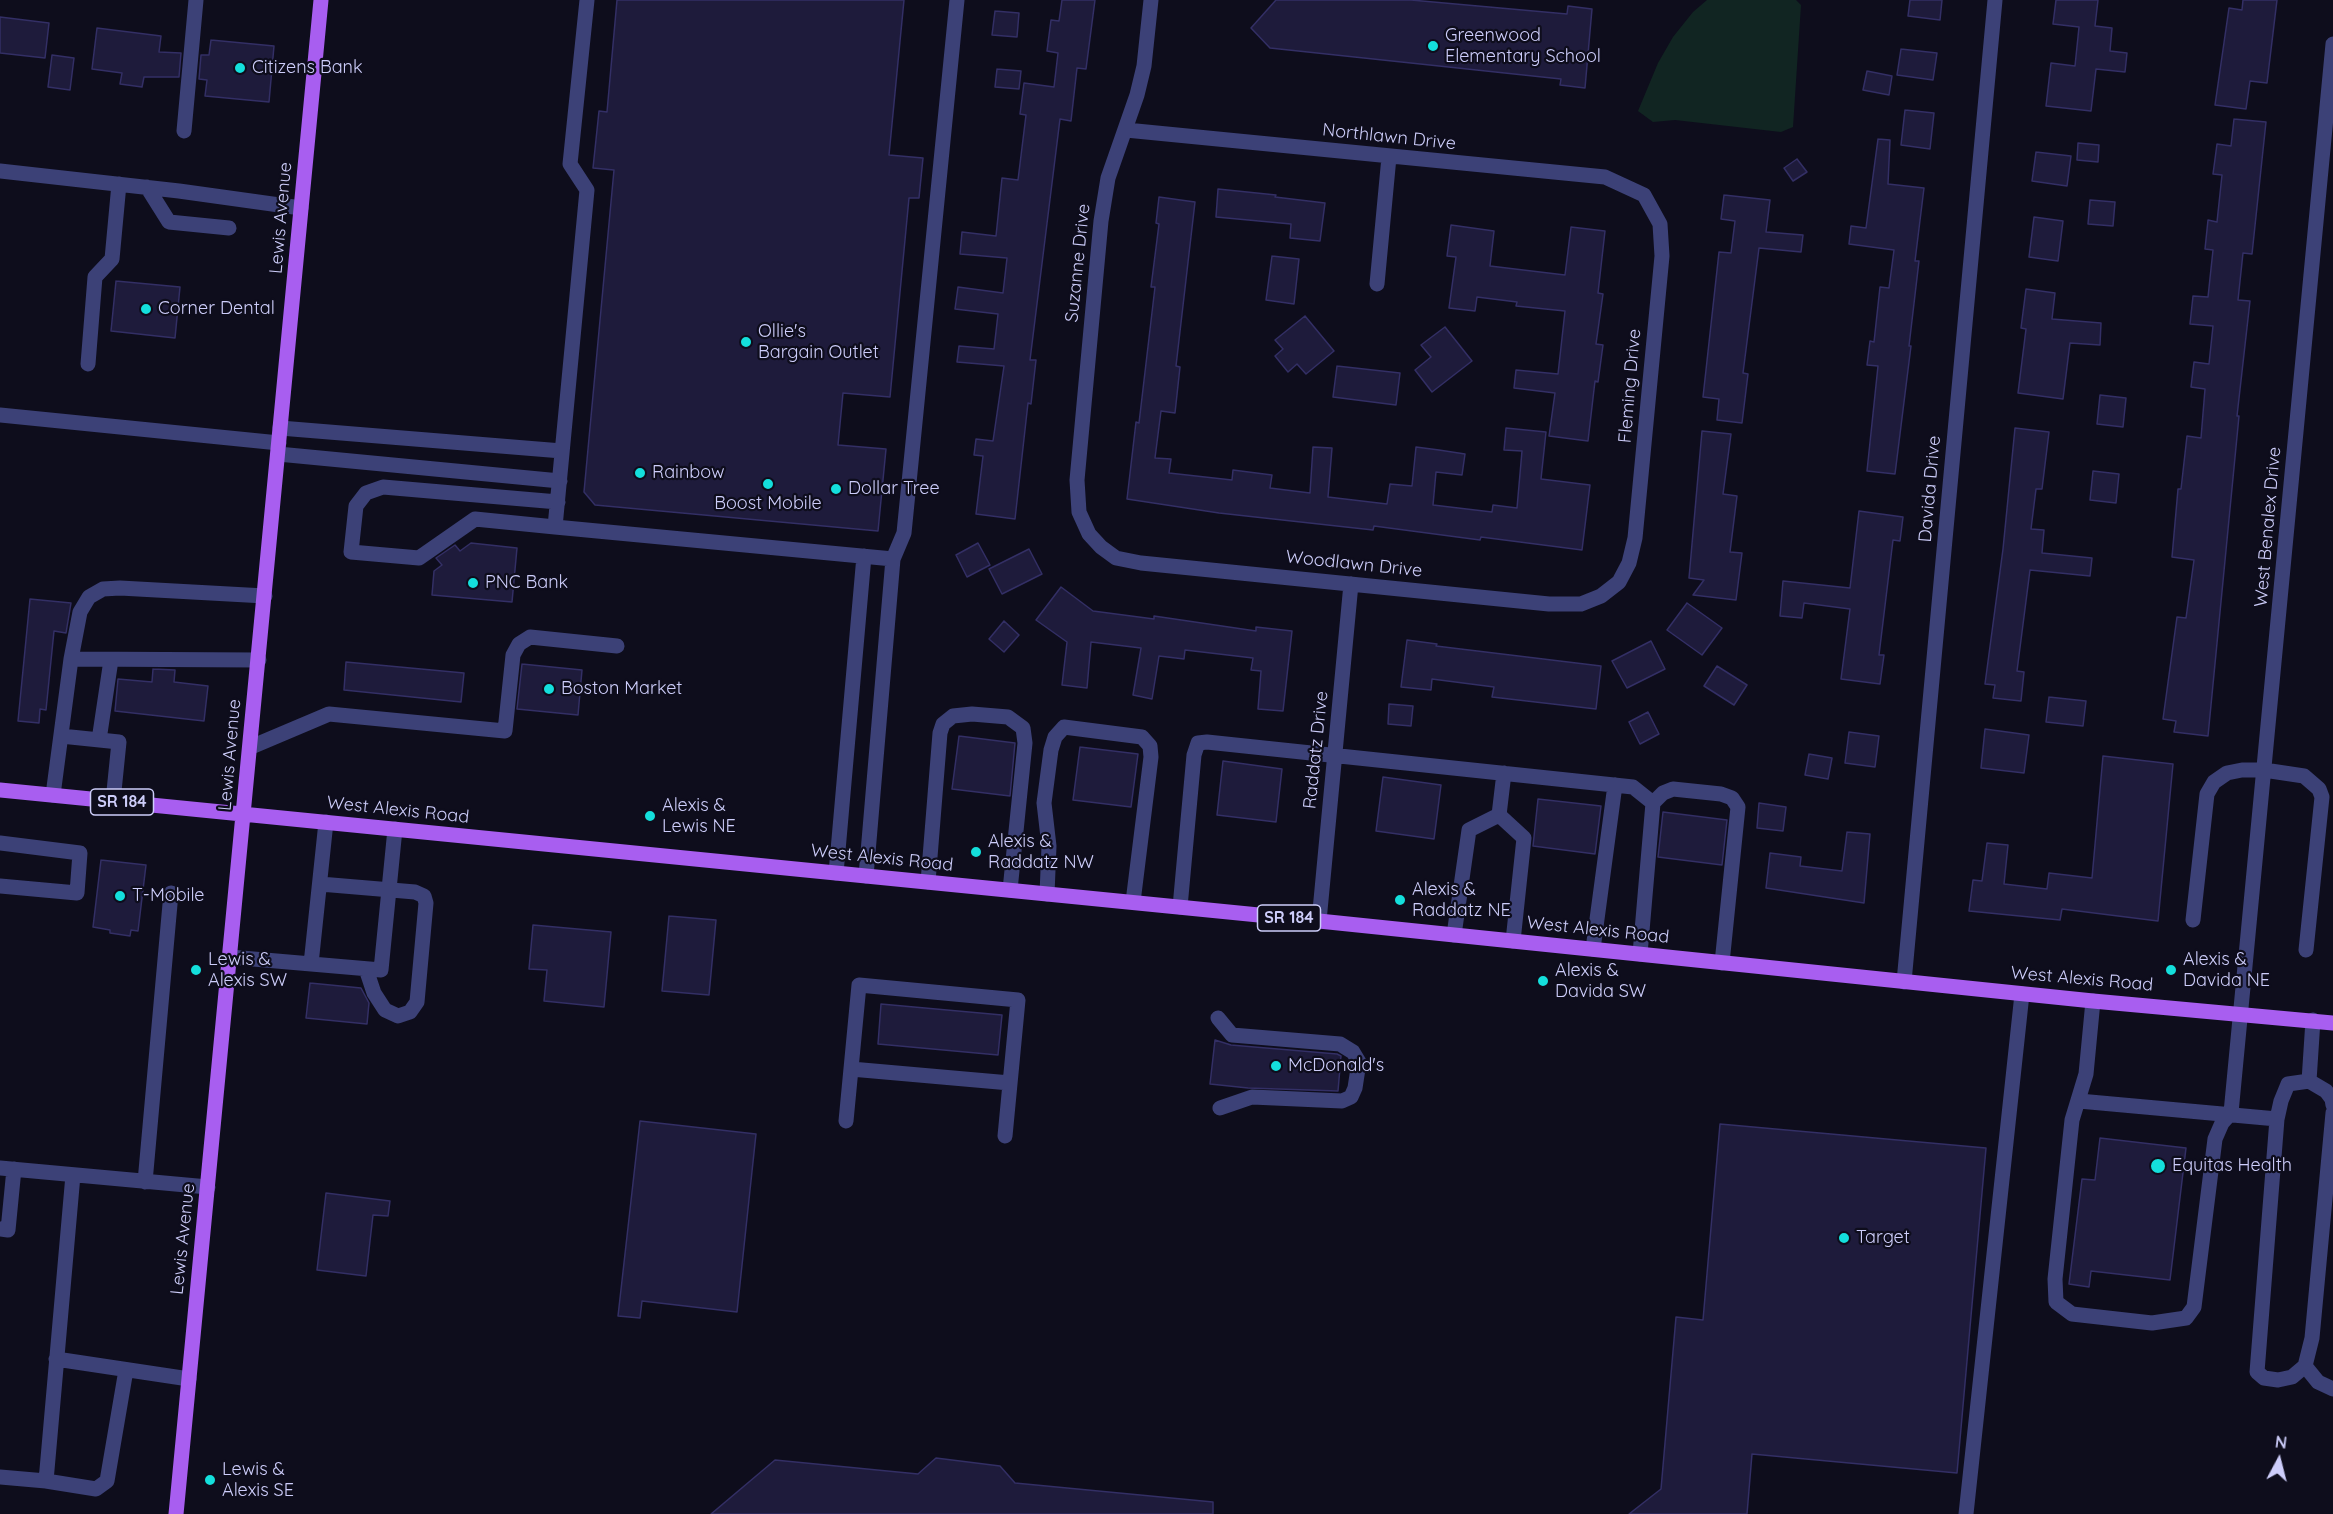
<!DOCTYPE html>
<style>
body{margin:0}
#map{position:relative;width:2333px;height:1514px;overflow:hidden;background:#0e0d1c;font-family:Quicksand,sans-serif}
canvas{display:block}
.north{position:absolute;left:2249px;top:1430px;width:60px;height:60px;-webkit-text-stroke:4px #0e0d1c;paint-order:stroke;rotate:7deg;font-size:16px;font-weight:700;line-height:24px;text-align:center;color:#cdcdfa}
.north::after{content:'';display:block;margin:auto;width:21px;height:27px;background:#cdcdfa;clip-path:polygon(50% 0,100% 100%,50% 72%,0 100%)}
</style>
<div id="map">
<canvas width="2333" height="1514"></canvas>
<div class="north">N</div>
</div>
<script>
const g = document.querySelector('canvas').getContext('2d');
g.lineJoin = 'round';
function paint(path, color) { g.fillStyle = color; g.fill(path, 'evenodd'); }
const shape = rows => new Path2D(rows.map(r => 'M' + r).join(''));
function trace(path, color, width, dash) { g.strokeStyle = color; g.lineWidth = width; g.lineCap = dash ? 'butt' : 'round'; g.setLineDash(dash || []); g.stroke(path); }
function label(font, color, halo, rows, align = 'center') {
  g.font = font + ' Quicksand,sans-serif'; g.lineWidth = 4.5; g.setLineDash([]); g.textBaseline = 'middle'; g.strokeStyle = halo; g.fillStyle = color; for (const [text, x, y, turn = 0] of rows) {
    g.save(); g.translate(x, y); g.rotate((+turn || 0) * Math.PI / 180); g.textAlign = isNaN(turn) ? turn : align; if (halo) g.strokeText(text, 0, 0); g.fillText(text, 0, 0); g.restore();
  }
}
const green = shape([
 [1707,0,1796,0,1801,5,1793,127,1781,132,1675,120,1653,122,1638,111,1658,63,1673,37,1693,12]
]);
const building = shape([
 [617,0,904,0,889,155,923,158,919,198,909,198,890,397,843,393,838,445,886,449,878,531,595,505,584,492,614,170,593,168,599,111,607,112,617,0],
 [1062,0,1095,0,1086,69,1077,68,1071,121,1060,119,1030,360,1036,360,1031,404,1028,403,1015,519,976,514,983,456,974,455,976,439,993,441,1004,366,957,362,959,346,994,349,998,314,955,309,958,287,1003,293,1007,258,960,254,962,232,996,236,1002,178,1018,180,1026,115,1020,114,1024,83,1054,87,1058,53,1047,51,1051,20,1059,21,1062,0],
 [1276,0,1411,0,1567,14,1568,6,1592,9,1585,88,1560,85,1561,79,1270,48,1251,28,1276,0],
 [1910,0,1942,0,1940,20,1908,16,1910,0],
 [2056,0,2098,0,2095,26,2112,28,2110,51,2127,53,2125,72,2096,69,2091,111,2046,106,2051,63,2075,66,2079,27,2053,24,2056,0],
 [2243,0,2277,0,2267,83,2250,81,2246,109,2215,105,2229,8,2242,10,2243,0],
 [995,11,1019,13,1017,37,992,35,995,11],
 [0,17,49,23,45,58,0,53,0,17],
 [97,28,161,36,159,52,181,53,179,77,144,77,142,87,120,84,122,73,92,69,97,28],
 [211,40,274,46,269,102,205,96,207,80,199,79,201,55,209,55,211,40],
 [1901,49,1937,53,1933,80,1897,75,1901,49],
 [52,55,74,58,70,90,48,87,52,55],
 [997,69,1021,71,1019,89,995,87,997,69],
 [1867,71,1892,76,1889,95,1863,90,1867,71],
 [1905,110,1934,113,1930,149,1901,145,1905,110],
 [2234,119,2266,122,2252,254,2243,253,2238,300,2250,301,2237,416,2239,416,2208,736,2174,732,2176,721,2163,719,2177,617,2186,618,2194,560,2172,557,2178,489,2181,489,2187,436,2201,438,2205,389,2191,387,2194,362,2209,364,2213,326,2190,324,2193,296,2208,297,2213,250,2205,249,2208,220,2217,222,2222,175,2213,174,2217,144,2231,146,2234,119],
 [1878,139,1890,140,1888,184,1924,188,1915,261,1919,261,1909,346,1911,346,1895,474,1867,471,1878,366,1867,365,1870,341,1874,342,1880,287,1889,288,1894,250,1849,244,1851,226,1866,228,1878,139],
 [2078,143,2099,145,2098,162,2077,160,2078,143],
 [2036,152,2071,156,2067,186,2032,181,2036,152],
 [1797,159,1807,172,1793,181,1784,168,1797,159],
 [1218,189,1276,195,1275,197,1325,203,1320,241,1290,238,1291,224,1216,217,1218,189],
 [1724,195,1770,200,1766,232,1803,235,1801,252,1759,248,1743,373,1748,374,1742,423,1717,420,1719,399,1703,397,1719,252,1731,253,1735,221,1721,219,1724,195],
 [1159,197,1195,202,1176,366,1180,367,1175,413,1161,411,1155,458,1171,459,1169,473,1232,480,1233,470,1272,475,1270,488,1310,493,1313,447,1332,448,1328,497,1387,504,1390,484,1412,486,1416,447,1439,450,1465,454,1462,475,1436,472,1433,505,1492,512,1493,505,1517,508,1522,451,1504,450,1506,428,1546,432,1541,479,1590,485,1582,550,1481,537,1480,540,1374,526,1373,530,1219,513,1127,499,1136,422,1139,423,1155,287,1151,287,1159,224,1156,223,1159,197],
 [2090,200,2115,202,2113,226,2088,224,2090,200],
 [2034,217,2063,221,2058,261,2029,257,2034,217],
 [1451,225,1494,231,1490,266,1565,275,1571,227,1605,231,1598,293,1603,294,1596,344,1603,345,1598,382,1595,381,1588,441,1549,436,1555,393,1514,388,1516,370,1558,374,1565,311,1516,306,1517,302,1477,297,1475,311,1449,308,1456,257,1447,256,1451,225],
 [1272,256,1299,259,1294,304,1266,300,1272,256],
 [116,281,180,287,175,338,111,331,116,281],
 [2026,289,2055,293,2052,319,2101,323,2100,345,2070,343,2063,399,2018,393,2026,329,2021,328,2026,289],
 [1305,316,1334,351,1306,374,1297,364,1288,372,1275,356,1283,349,1275,340,1305,316],
 [1445,327,1472,361,1432,392,1415,370,1431,357,1421,345,1445,327],
 [1337,366,1400,373,1396,405,1333,397,1337,366],
 [2100,395,2126,398,2123,427,2097,424,2100,395],
 [2015,428,2049,432,2042,489,2036,489,2031,529,2044,530,2042,553,2092,558,2090,576,2030,570,2017,671,2024,672,2021,701,1993,698,1995,685,1985,684,2003,549,2015,428],
 [1702,431,1731,434,1723,494,1737,496,1730,552,1742,553,1736,600,1693,595,1704,580,1689,578,1702,431],
 [2093,471,2119,474,2116,503,2090,500,2093,471],
 [1859,511,1903,517,1900,541,1893,540,1879,655,1884,655,1880,684,1841,679,1850,609,1804,603,1802,618,1780,616,1783,581,1850,588,1859,511],
 [471,543,517,548,512,602,432,595,434,571,442,565,436,558,455,545,460,551,471,543],
 [978,543,990,565,967,577,956,555,978,543],
 [1029,549,1042,574,1002,594,989,569,1029,549],
 [1061,587,1093,611,1154,619,1154,616,1256,631,1256,627,1292,631,1283,711,1258,709,1261,671,1251,670,1253,658,1185,650,1184,659,1159,656,1152,699,1133,695,1141,648,1091,642,1087,688,1062,685,1067,642,1036,620,1061,587],
 [30,599,71,603,66,633,54,631,46,710,40,709,39,723,18,721,30,599],
 [1687,603,1722,628,1702,655,1667,630,1687,603],
 [1004,621,1019,635,1004,652,989,639,1004,621],
 [1407,640,1437,644,1436,646,1601,666,1596,709,1492,697,1494,687,1432,679,1431,690,1401,687,1407,640],
 [1651,641,1665,669,1627,688,1612,661,1651,641],
 [346,662,464,673,461,702,344,690,346,662],
 [522,664,582,670,578,715,517,709,522,664],
 [1717,666,1747,685,1734,705,1704,686,1717,666],
 [153,669,175,670,174,682,208,686,204,721,115,711,118,679,152,682,153,669],
 [2049,697,2086,701,2083,726,2046,722,2049,697],
 [1389,704,1413,706,1411,726,1388,724,1389,704],
 [1648,712,1659,734,1640,744,1629,722,1648,712],
 [1985,729,2029,735,2024,773,1981,768,1985,729],
 [1849,732,1879,736,1875,767,1845,763,1849,732],
 [959,736,1015,743,1010,796,952,789,959,736],
 [1080,747,1138,754,1131,807,1073,800,1080,747],
 [1809,754,1832,758,1828,779,1805,775,1809,754],
 [2103,756,2173,764,2158,921,2062,909,2060,920,1969,911,1973,880,1982,881,1987,843,2008,845,2004,884,2047,889,2049,873,2092,878,2103,756],
 [1223,761,1282,769,1276,822,1217,815,1223,761],
 [1383,777,1441,785,1434,839,1376,831,1383,777],
 [1538,799,1601,806,1595,854,1533,846,1538,799],
 [1759,803,1786,807,1783,831,1757,828,1759,803],
 [1663,812,1727,820,1722,865,1658,857,1663,812],
 [1847,832,1870,834,1864,903,1766,888,1770,853,1801,857,1800,866,1842,871,1847,832],
 [101,860,146,865,138,931,131,930,130,936,110,933,110,930,93,927,101,860],
 [669,916,716,920,709,995,662,991,669,916],
 [533,925,611,932,604,1007,544,1001,547,970,529,969,533,925],
 [310,983,361,988,369,1003,367,1024,306,1018,310,983],
 [881,1004,1002,1015,998,1055,878,1044,881,1004],
 [1215,1040,1231,1045,1337,1054,1341,1056,1338,1091,1248,1088,1210,1084,1215,1040],
 [640,1121,756,1134,737,1312,642,1301,640,1318,618,1316,640,1121],
 [1720,1124,1986,1148,1957,1473,1752,1454,1747,1514,1629,1514,1661,1489,1676,1317,1703,1320,1720,1124],
 [2100,1138,2186,1148,2170,1280,2091,1271,2089,1287,2069,1284,2082,1179,2095,1180,2100,1138],
 [326,1193,390,1201,388,1216,373,1215,366,1276,317,1270,326,1193],
 [936,1458,1000,1466,1015,1483,1213,1502,1213,1514,711,1514,775,1460,918,1474,936,1458]
]);
const minor = shape([
 [587,0,570,164,587,190,555,527,893,559,904,533,957,0],
 [1126,130,1605,177,1644,195,1660,224,1662,256,1635,538,1629,563,1619,582,1601,596,1581,604,1549,604,1141,563,1116,558,1101,547,1089,534,1079,512,1077,480,1101,221,1108,178,1137,95,1144,66,1151,0],
 [184,131,196,0],
 [0,171,179,191,301,208],
 [147,187,169,222,229,228],
 [1377,284,1389,157],
 [88,364,95,277,112,259,119,184],
 [0,415,279,443],
 [280,428,562,451],
 [278,454,560,481],
 [555,527,475,519,419,558,351,552,356,506,366,493,383,487,558,502],
 [71,659,80,612,89,597,103,589,120,588,265,596],
 [61,736,119,742,113,801],
 [99,740,111,660],
 [251,747,329,714,505,731,513,655,519,644,530,637,617,646],
 [53,795,71,659,259,660],
 [1499,815,1504,773],
 [0,843,80,853,77,893,0,886],
 [836,873,864,556],
 [866,876,893,559],
 [928,882,940,733,943,724,953,716,972,714,1008,717,1023,728,1025,743,1010,890],
 [320,884,415,892,424,896,426,903,417,1002,410,1012,398,1016,385,1010,374,993,366,969],
 [1047,894,1049,846,1044,803,1051,750,1055,737,1064,727,1142,737,1150,746,1151,757,1133,902],
 [1180,907,1194,755,1198,743,1207,742,1633,787,1653,803],
 [2193,920,2207,794,2214,782,2227,773,2242,770,2264,770,2304,776,2319,789,2322,797,2306,950],
 [1319,921,1351,584],
 [1454,935,1469,830,1499,815,1524,838,1513,941],
 [1593,949,1615,785],
 [1640,954,1653,803,1663,793,1673,789,1721,794,1732,798,1738,807,1722,963],
 [230,957,381,970,395,829],
 [311,964,326,822],
 [1904,982,1995,0],
 [2093,1001,2086,1074,2072,1120,2055,1279,2056,1302,2072,1314,2152,1323,2186,1318,2194,1307,2215,1139,2222,1123,2231,1113,2333,44],
 [1218,1018,1232,1035,1340,1044,1353,1052,1359,1062,1355,1088,1351,1097,1342,1101,1252,1097,1220,1108],
 [851,1069,1010,1083],
 [2309,1081,2313,1020],
 [2079,1101,2277,1119],
 [2333,1105,2332,1099,2326,1091,2309,1081,2288,1084,2281,1101,2277,1119,2257,1372,2264,1378,2278,1380,2292,1377,2305,1366,2312,1338,2333,1113],
 [846,1121,859,985,1018,1000,1005,1136],
 [0,1168,208,1187],
 [145,1182,171,893],
 [0,1229,8,1230,14,1169],
 [56,1359,189,1379],
 [2305,1366,2318,1382,2333,1389],
 [0,1477,46,1481,73,1175],
 [46,1481,96,1489,107,1481,126,1370],
 [1966,1514,2022,994]
]);
const major = shape([
 [0,790,1319,921,2093,1001,2333,1023],
 [176,1514,321,0]
]);
const markers = [
 [1433,46,6,"#14dfdc"],
 [240,68,6,"#14dfdc"],
 [146,309,6,"#14dfdc"],
 [746,342,6,"#14dfdc"],
 [640,473,6,"#14dfdc"],
 [768,484,6,"#14dfdc"],
 [836,489,6,"#14dfdc"],
 [473,583,6,"#14dfdc"],
 [549,689,6,"#14dfdc"],
 [650,816,6,"#14dfdc"],
 [976,852,6,"#14dfdc"],
 [120,896,6,"#14dfdc"],
 [1400,900,6,"#14dfdc"],
 [196,970,6,"#14dfdc"],
 [2171,970,6,"#14dfdc"],
 [1543,981,6,"#14dfdc"],
 [1276,1066,6,"#14dfdc"],
 [2158,1166,8,"#14dfdc"],
 [1844,1238,6,"#14dfdc"],
 [210,1480,6,"#14dfdc"]
];
const shields = [
 [122,802,63],
 [1289,918,63]
];
const shieldNames = [
 ["SR 184",122,802],
 ["SR 184",1289,918]
];
const poiNames = [
 ["Greenwood",1445,36],
 ["Elementary School",1445,57],
 ["Citizens Bank",252,68],
 ["Corner Dental",158,309],
 ["Ollie's",758,332],
 ["Bargain Outlet",758,353],
 ["Rainbow",652,473],
 ["Dollar Tree",848,489],
 ["Boost Mobile",768,504,"center"],
 ["PNC Bank",485,583],
 ["Boston Market",561,689],
 ["Alexis &",662,806],
 ["Lewis NE",662,827],
 ["Alexis &",988,842],
 ["Raddatz NW",988,863],
 ["Alexis &",1412,890],
 ["Raddatz NE",1412,911],
 ["T-Mobile",132,896],
 ["Lewis &",208,960],
 ["Alexis SW",208,981],
 ["Alexis &",2183,960],
 ["Davida NE",2183,981],
 ["Alexis &",1555,971],
 ["Davida SW",1555,992],
 ["McDonald's",1288,1066],
 ["Equitas Health",2172,1166],
 ["Target",1856,1238],
 ["Lewis &",222,1470],
 ["Alexis SE",222,1491]
];
const streetNames = [
 ["Northlawn Drive",1389,137,6],
 ["Lewis Avenue",281,218,-85],
 ["Suzanne Drive",1078,263,-84],
 ["Fleming Drive",1630,386,-85],
 ["Davida Drive",1930,489,-85],
 ["West Benalex Drive",2268,527,-85],
 ["Woodlawn Drive",1354,564,6],
 ["Raddatz Drive",1316,750,-84],
 ["Lewis Avenue",230,755,-85],
 ["West Alexis Road",398,810,6],
 ["West Alexis Road",882,858,6],
 ["West Alexis Road",1598,930,6],
 ["West Alexis Road",2082,979,5],
 ["Lewis Avenue",183,1239,-84]
];
paint(green, '#112522');
paint(building, '#1e1b3b');
trace(building, '#332f65', 1.5);
trace(minor, '#3c4177', 15);
trace(major, '#a85ef0', 15);
for (const [x, y, r, color] of markers) { const dot = new Path2D(); dot.arc(x, y, r, 0, 2 * Math.PI); g.fillStyle = color; g.fill(dot); trace(dot, '#0e0d1c', 2); }
for (const [x, y, w] of shields) { const box = new Path2D(); box.roundRect(x - w / 2, y - 13, w, 26, 4.5); g.fillStyle = '#0e0d1c'; g.fill(box); trace(box, '#cdcdfa', 1.5); }
label('bold 16px', '#cdcdfa', null, shieldNames);
label('18px', '#cdcdfa', '#0e0d1c', poiNames, 'left');
label('18px', '#cdcdfa', '#0e0d1c', streetNames);
</script>
